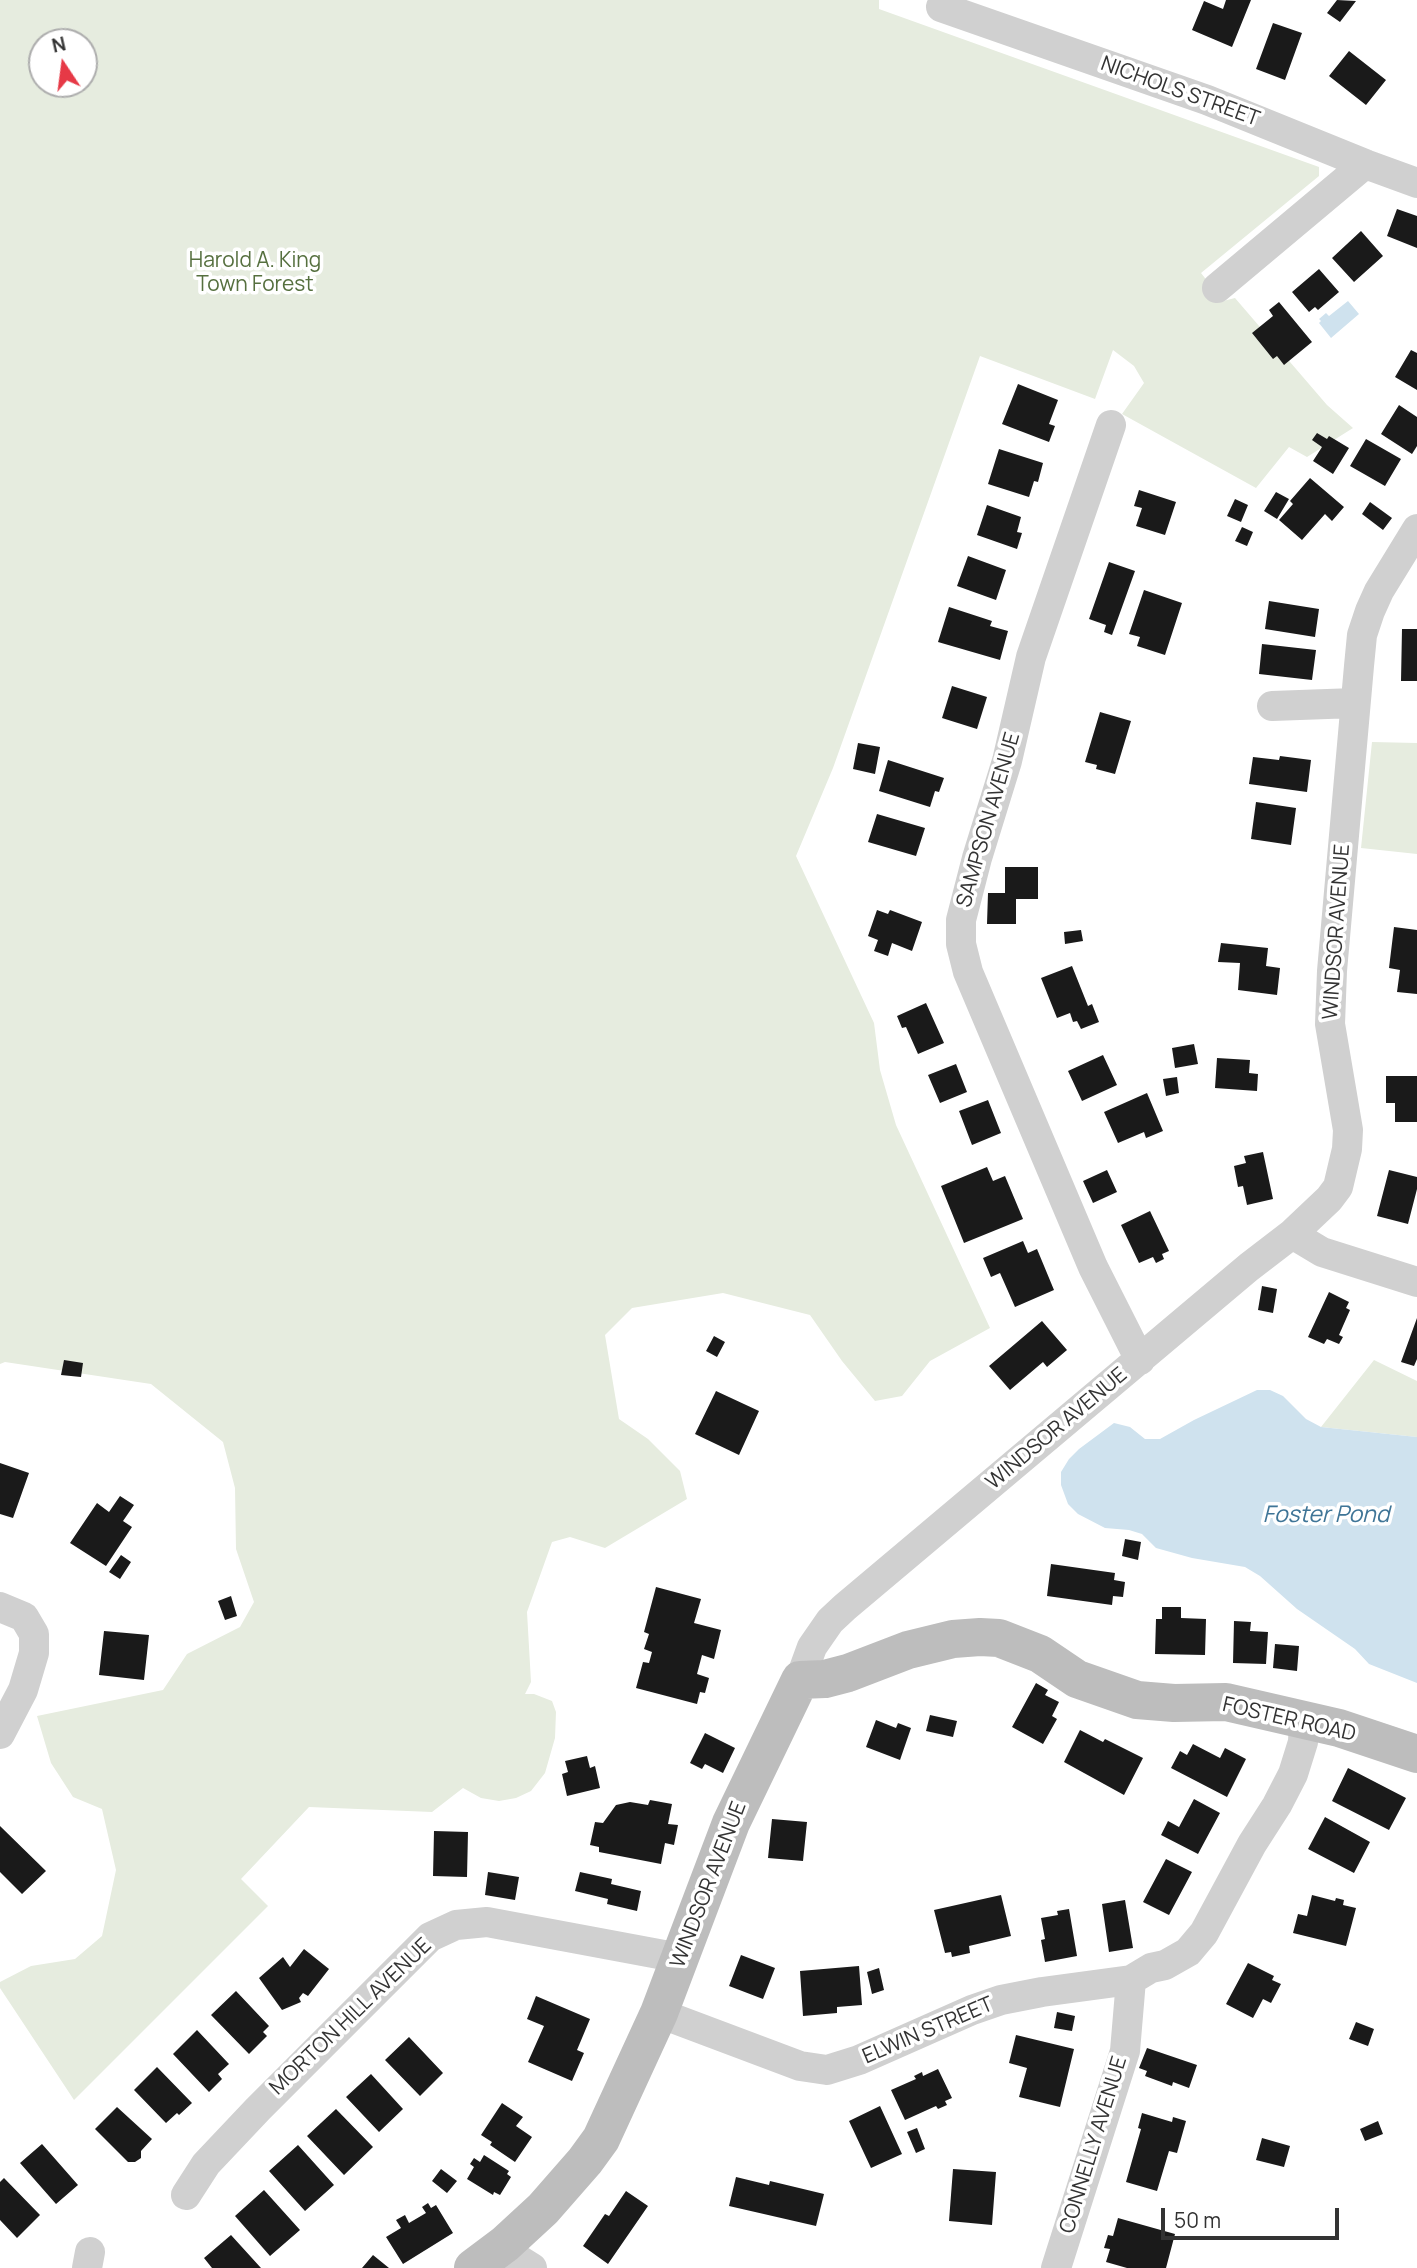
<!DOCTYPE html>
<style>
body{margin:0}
#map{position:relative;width:1417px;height:2268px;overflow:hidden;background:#fff;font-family:Manrope,sans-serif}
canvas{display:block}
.north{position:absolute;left:28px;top:28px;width:70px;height:70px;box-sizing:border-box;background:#fff;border:2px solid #adadad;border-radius:50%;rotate:347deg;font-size:19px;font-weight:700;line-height:28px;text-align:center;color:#333}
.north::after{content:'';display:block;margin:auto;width:24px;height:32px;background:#e63946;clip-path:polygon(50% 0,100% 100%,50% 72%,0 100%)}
.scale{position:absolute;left:1161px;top:2208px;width:178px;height:32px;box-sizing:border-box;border:4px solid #333;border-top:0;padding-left:9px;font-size:21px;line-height:24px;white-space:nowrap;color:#333;-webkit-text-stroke:5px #fff;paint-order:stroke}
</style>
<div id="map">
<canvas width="1417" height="2268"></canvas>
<div class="north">N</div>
<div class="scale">50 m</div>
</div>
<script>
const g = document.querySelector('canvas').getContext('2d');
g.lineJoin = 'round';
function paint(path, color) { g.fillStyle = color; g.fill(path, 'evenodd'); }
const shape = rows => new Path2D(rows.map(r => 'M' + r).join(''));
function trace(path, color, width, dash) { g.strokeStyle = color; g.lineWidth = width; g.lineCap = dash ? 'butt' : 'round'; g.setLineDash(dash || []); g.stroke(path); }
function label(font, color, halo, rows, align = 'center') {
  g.font = font + ' Manrope,sans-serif'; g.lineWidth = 7; g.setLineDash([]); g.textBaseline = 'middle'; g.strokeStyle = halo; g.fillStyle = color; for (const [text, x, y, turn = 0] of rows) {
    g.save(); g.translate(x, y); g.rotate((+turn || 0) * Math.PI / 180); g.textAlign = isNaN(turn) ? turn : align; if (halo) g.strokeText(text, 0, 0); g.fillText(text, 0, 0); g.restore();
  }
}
const green = shape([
 [0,0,879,0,879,9,1319,167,1319,176,1201,273,1223,301,1235,298,1327,405,1353,428,1307,457,1289,447,1256,488,1122,414,1144,383,1134,366,1113,350,1095,399,980,356,833,768,796,856,874,1023,880,1070,896,1125,990,1328,930,1361,902,1396,875,1401,842,1361,810,1315,723,1293,632,1308,605,1335,619,1419,648,1439,680,1471,687,1499,605,1548,570,1537,552,1542,527,1612,531,1682,525,1694,534,1694,552,1701,556,1712,555,1738,545,1773,531,1791,516,1798,499,1801,481,1798,463,1788,432,1812,309,1807,241,1879,268,1906,74,2100,0,1988,0,1982,31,1966,75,1959,102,1936,116,1870,102,1809,73,1797,51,1763,37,1716,163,1690,187,1654,240,1627,254,1602,236,1549,235,1488,223,1442,151,1384,5,1362,0,1364],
 [42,42,84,42,84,84,42,84],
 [1372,742,1417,743,1417,854,1361,848],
 [1374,1360,1417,1381,1417,1437,1321,1427]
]);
const water = shape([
 [1348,301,1359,314,1331,338,1319,323,1321,321,1319,319,1326,313,1329,316],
 [1257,1390,1270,1390,1283,1396,1306,1419,1321,1427,1417,1437,1417,1683,1369,1664,1355,1649,1297,1609,1260,1576,1245,1567,1192,1558,1156,1548,1142,1534,1129,1530,1105,1528,1078,1514,1068,1504,1061,1485,1061,1472,1069,1459,1079,1449,1114,1423,1130,1427,1145,1439,1160,1439,1194,1420]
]);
const building = shape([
 [1226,0,1251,0,1232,47,1192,30,1204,1,1223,9],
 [1337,0,1356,1,1340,22,1327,13],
 [1273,23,1302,33,1285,80,1256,69],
 [1349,51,1386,80,1366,105,1329,76],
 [1397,209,1417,216,1417,248,1387,236],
 [1361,231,1383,256,1354,282,1332,258],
 [1319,269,1339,292,1318,310,1315,307,1309,312,1292,292],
 [1279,302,1312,342,1284,365,1277,356,1273,359,1252,333,1273,316,1269,310],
 [1411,350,1417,353,1417,390,1395,377],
 [1018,384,1058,400,1049,424,1055,426,1049,442,1002,424],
 [1399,405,1417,417,1417,446,1412,454,1381,434],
 [1317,433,1327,439,1329,436,1349,448,1333,474,1313,461,1322,447,1312,440],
 [1366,439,1401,459,1385,486,1350,466],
 [999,449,1043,463,1038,482,1034,481,1029,497,988,484],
 [1310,478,1344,507,1332,521,1325,514,1302,540,1279,520,1293,504,1290,501],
 [1139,490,1176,502,1165,535,1136,526,1142,508,1134,506],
 [1276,492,1289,499,1277,519,1264,511],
 [1235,499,1248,505,1241,522,1227,516],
 [1370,502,1392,518,1383,530,1362,514],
 [987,505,1021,517,1017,532,1022,533,1017,549,977,535],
 [1242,527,1253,532,1247,546,1235,541],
 [968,556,1006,570,996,600,957,586],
 [1109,562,1135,571,1112,635,1104,632,1106,625,1089,619],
 [1144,590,1182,603,1165,655,1137,646,1140,637,1129,634],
 [1269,601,1319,609,1315,637,1265,629],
 [949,607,992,621,990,626,1008,631,1000,660,938,642],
 [1402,629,1417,629,1417,681,1401,681],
 [1262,644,1316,650,1312,680,1259,674],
 [952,686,987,697,977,729,942,718],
 [1100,712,1131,721,1115,774,1096,769,1097,765,1085,762],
 [858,743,880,747,875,774,853,769],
 [1280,756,1311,760,1307,792,1249,784,1253,757,1279,760],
 [888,760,944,778,939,792,935,791,930,807,879,791],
 [1256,802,1296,808,1291,845,1251,839],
 [877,814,925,828,916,856,868,842],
 [1005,867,1038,867,1038,899,1016,899,1016,924,987,924,988,893,1005,893],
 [877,910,888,914,890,910,922,922,912,951,892,943,888,956,874,951,878,940,868,936],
 [1394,927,1417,930,1417,994,1397,992,1400,970,1389,968],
 [1081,930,1083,941,1065,944,1064,932],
 [1221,943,1268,948,1266,966,1280,968,1277,995,1238,990,1240,963,1218,962],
 [1072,966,1088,1006,1092,1004,1099,1022,1081,1029,1077,1021,1073,1022,1070,1013,1057,1018,1041,978],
 [926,1003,944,1043,918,1054,906,1027,902,1028,897,1016],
 [1194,1044,1198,1064,1175,1068,1172,1048],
 [1103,1055,1117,1085,1082,1101,1068,1071],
 [1217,1058,1250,1060,1249,1073,1258,1074,1257,1091,1215,1088],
 [956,1064,967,1092,940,1103,928,1075],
 [1386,1076,1417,1076,1417,1122,1395,1122,1395,1103,1386,1103],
 [1177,1077,1179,1093,1166,1096,1163,1079],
 [1147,1093,1163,1131,1146,1138,1144,1132,1118,1143,1104,1112],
 [988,1100,1001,1133,972,1145,959,1111],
 [1263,1152,1273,1199,1247,1205,1243,1186,1238,1187,1234,1166,1246,1163,1244,1156],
 [987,1167,993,1181,1005,1176,1023,1219,964,1243,941,1186],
 [1107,1170,1117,1192,1093,1203,1083,1181],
 [1389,1170,1417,1177,1417,1189,1408,1224,1377,1216],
 [1150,1211,1169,1251,1162,1254,1164,1259,1156,1263,1153,1257,1139,1263,1121,1225],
 [1023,1241,1028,1253,1037,1249,1054,1290,1015,1307,1000,1273,991,1277,983,1258],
 [1262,1286,1277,1289,1273,1313,1258,1310],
 [1329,1292,1349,1302,1346,1308,1350,1310,1339,1335,1343,1337,1339,1344,1327,1339,1324,1344,1308,1337],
 [1417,1318,1417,1359,1414,1366,1401,1362],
 [1042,1321,1067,1350,1047,1367,1043,1362,1010,1390,989,1366],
 [714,1336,725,1342,717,1357,706,1351],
 [64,1360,83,1363,81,1377,61,1375],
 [716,1391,759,1411,739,1455,695,1434],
 [0,1463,29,1473,13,1518,0,1514],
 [120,1496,134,1505,123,1521,132,1527,106,1566,70,1543,97,1503,109,1512],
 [1125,1539,1141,1542,1138,1560,1122,1556],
 [121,1555,131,1562,120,1579,109,1572],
 [1051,1564,1115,1573,1114,1580,1125,1582,1123,1597,1113,1596,1112,1605,1047,1596],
 [656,1587,701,1599,694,1623,721,1630,714,1659,702,1655,697,1674,709,1678,705,1693,700,1692,697,1704,636,1688,643,1662,649,1663,652,1652,644,1649,649,1634,644,1632],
 [231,1596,237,1616,225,1620,218,1601],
 [1162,1607,1181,1607,1181,1618,1206,1619,1205,1655,1155,1654,1156,1619,1162,1619],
 [1234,1621,1251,1622,1250,1631,1268,1632,1266,1664,1233,1663],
 [104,1631,149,1635,144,1680,99,1675],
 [1275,1644,1299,1646,1297,1671,1273,1668],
 [1036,1683,1048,1690,1045,1695,1059,1702,1052,1716,1057,1719,1043,1744,1012,1727],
 [930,1715,957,1721,953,1737,926,1731],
 [876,1720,896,1728,898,1723,911,1728,900,1760,866,1747],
 [1080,1730,1103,1742,1105,1739,1143,1758,1124,1795,1064,1762],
 [705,1733,735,1748,723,1773,705,1764,702,1769,690,1763],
 [1193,1744,1220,1758,1225,1748,1246,1759,1227,1797,1171,1768,1180,1751,1187,1755],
 [587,1756,590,1768,595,1766,600,1788,567,1796,562,1774,568,1772,565,1761],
 [1348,1768,1406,1798,1389,1830,1332,1801],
 [1194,1799,1220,1813,1198,1854,1161,1835,1168,1821,1179,1827],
 [650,1800,672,1804,668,1824,678,1825,674,1845,665,1843,661,1864,599,1852,599,1847,590,1845,595,1822,603,1823,616,1805,630,1802,648,1805],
 [1325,1817,1370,1842,1354,1873,1308,1849],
 [772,1819,807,1822,803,1861,768,1858],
 [0,1826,46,1871,22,1894,0,1872],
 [434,1831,468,1832,467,1877,433,1876],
 [1166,1859,1192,1872,1169,1915,1143,1902],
 [488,1872,519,1877,515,1900,485,1895],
 [580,1872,612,1879,611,1884,641,1891,637,1911,607,1904,608,1899,575,1891],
 [1001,1895,1011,1936,969,1946,970,1953,952,1957,951,1952,945,1953,934,1910],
 [1312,1895,1335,1901,1336,1898,1344,1900,1343,1905,1356,1908,1346,1946,1293,1933,1298,1914,1307,1916],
 [1125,1900,1133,1948,1109,1952,1102,1904],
 [1069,1909,1077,1956,1045,1962,1041,1940,1045,1939,1041,1918,1058,1915,1057,1911],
 [304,1949,329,1969,308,1996,303,1993,299,1998,301,2002,282,2010,259,1978,283,1957,290,1967],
 [741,1955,775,1968,763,1999,729,1986],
 [1248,1963,1274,1976,1272,1980,1281,1984,1271,2003,1263,1999,1253,2018,1226,2004],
 [859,1966,862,2005,837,2007,837,2013,803,2016,800,1971],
 [879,1968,884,1990,872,1994,867,1972],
 [236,1991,269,2026,263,2032,267,2036,249,2054,211,2015],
 [536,1996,590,2019,577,2050,584,2053,572,2081,528,2062,544,2026,527,2019],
 [1057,2012,1075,2016,1072,2031,1054,2028],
 [1356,2022,1374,2029,1368,2046,1349,2039],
 [197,2030,229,2064,218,2074,222,2079,209,2092,173,2054],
 [1016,2035,1074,2049,1060,2107,1019,2097,1027,2068,1009,2063],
 [409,2037,443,2073,420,2096,385,2060],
 [1147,2048,1197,2065,1189,2088,1173,2082,1172,2086,1145,2076,1147,2071,1139,2068],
 [157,2067,192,2103,179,2115,177,2113,166,2123,134,2090],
 [938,2069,952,2098,945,2101,947,2105,938,2109,936,2106,905,2120,891,2090,916,2079,914,2076,922,2072,923,2076],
 [371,2074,403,2109,379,2132,346,2097],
 [502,2103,523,2117,516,2126,532,2137,515,2162,490,2145,492,2142,481,2135],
 [880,2106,902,2154,871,2168,849,2121],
 [117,2107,152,2139,141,2151,141,2158,135,2162,128,2162,95,2129],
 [336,2109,373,2147,344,2175,307,2136],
 [1142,2113,1172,2122,1173,2117,1186,2121,1177,2153,1169,2151,1157,2191,1126,2182,1141,2129,1138,2128],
 [1378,2121,1383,2134,1365,2141,1360,2129],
 [917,2128,925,2149,916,2153,907,2132],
 [1262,2138,1290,2146,1284,2167,1256,2160],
 [42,2144,78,2185,56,2204,20,2163],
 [298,2145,334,2185,305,2211,269,2171],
 [484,2155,509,2171,507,2174,511,2177,500,2195,494,2192,493,2195,467,2179,474,2167,470,2164,474,2158,480,2162],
 [441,2169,457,2181,447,2193,432,2181],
 [953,2169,996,2172,992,2225,949,2221],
 [736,2177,769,2185,770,2181,824,2194,816,2226,729,2206],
 [4,2178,40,2215,17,2238,0,2220,0,2182],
 [264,2190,300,2230,270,2256,235,2216],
 [626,2191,648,2206,608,2264,583,2246,605,2214,609,2216],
 [428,2203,431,2208,436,2205,453,2233,403,2264,386,2237,401,2228,396,2220,405,2215,409,2223,426,2213,422,2207],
 [1118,2218,1175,2234,1166,2268,1127,2268,1106,2262,1110,2249,1104,2248,1108,2235,1113,2236],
 [231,2235,261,2268,212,2268,204,2258],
 [373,2255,389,2268,362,2268]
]);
const street = shape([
 [941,7,1207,100,1365,164,1417,183],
 [1217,288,1365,164],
 [1111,425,1031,657,1007,761,977,858,961,920,961,944,968,972,1093,1267,1140,1360],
 [1272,706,1355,703],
 [1292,1234,1322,1252,1417,1282],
 [0,1607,24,1617,34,1634,34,1653,23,1690,0,1734],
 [800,1680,812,1647,830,1621,845,1607,1249,1267,1292,1234,1329,1199,1338,1187,1347,1149,1348,1130,1330,1024,1332,971,1359,666,1362,635,1370,611,1379,591,1417,529],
 [659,2013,800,2066,827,2070,859,2060,972,2010,1001,2000,1042,1992,1131,1980,1151,1968,1165,1965,1188,1952,1204,1933,1252,1844,1277,1805,1293,1774,1303,1742,1304,1719],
 [186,2195,206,2164,258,2109,430,1937,456,1925,487,1922,680,1958],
 [500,2248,532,2268],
 [87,2268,90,2252],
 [1056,2268,1125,2051,1131,1980]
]);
const secondary = shape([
 [473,2268,505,2244,543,2209,585,2161,601,2139,659,2013,731,1823,800,1680,825,1679,848,1673,908,1650,953,1639,980,1637,999,1638,1040,1654,1077,1679,1137,1700,1174,1703,1226,1702,1339,1728,1417,1754]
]);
const streetNames = [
 ["NICHOLS STREET",1180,92,20],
 ["SAMPSON AVENUE",989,820,-74],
 ["WINDSOR AVENUE",1337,932,-86],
 ["WINDSOR AVENUE",1057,1429,-40],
 ["FOSTER ROAD",1289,1720,13],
 ["WINDSOR AVENUE",709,1885,-69],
 ["MORTON HILL AVENUE",351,2017,-44],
 ["ELWIN STREET",928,2031,-23],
 ["CONNELLY AVENUE",1094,2145,-73]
];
const parkNames = [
 ["Harold A. King",255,261],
 ["Town Forest",255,285]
];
const waterNames = [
 ["Foster Pond",1326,1516]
];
paint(green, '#e6ecdf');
paint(water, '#cfe2ee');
paint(building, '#1a1a1a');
trace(street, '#d0d0d0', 30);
trace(secondary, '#bdbdbd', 38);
label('21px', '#333', '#fff', streetNames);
label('21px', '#56703f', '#fff', parkNames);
label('italic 23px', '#3f7597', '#fff', waterNames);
</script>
